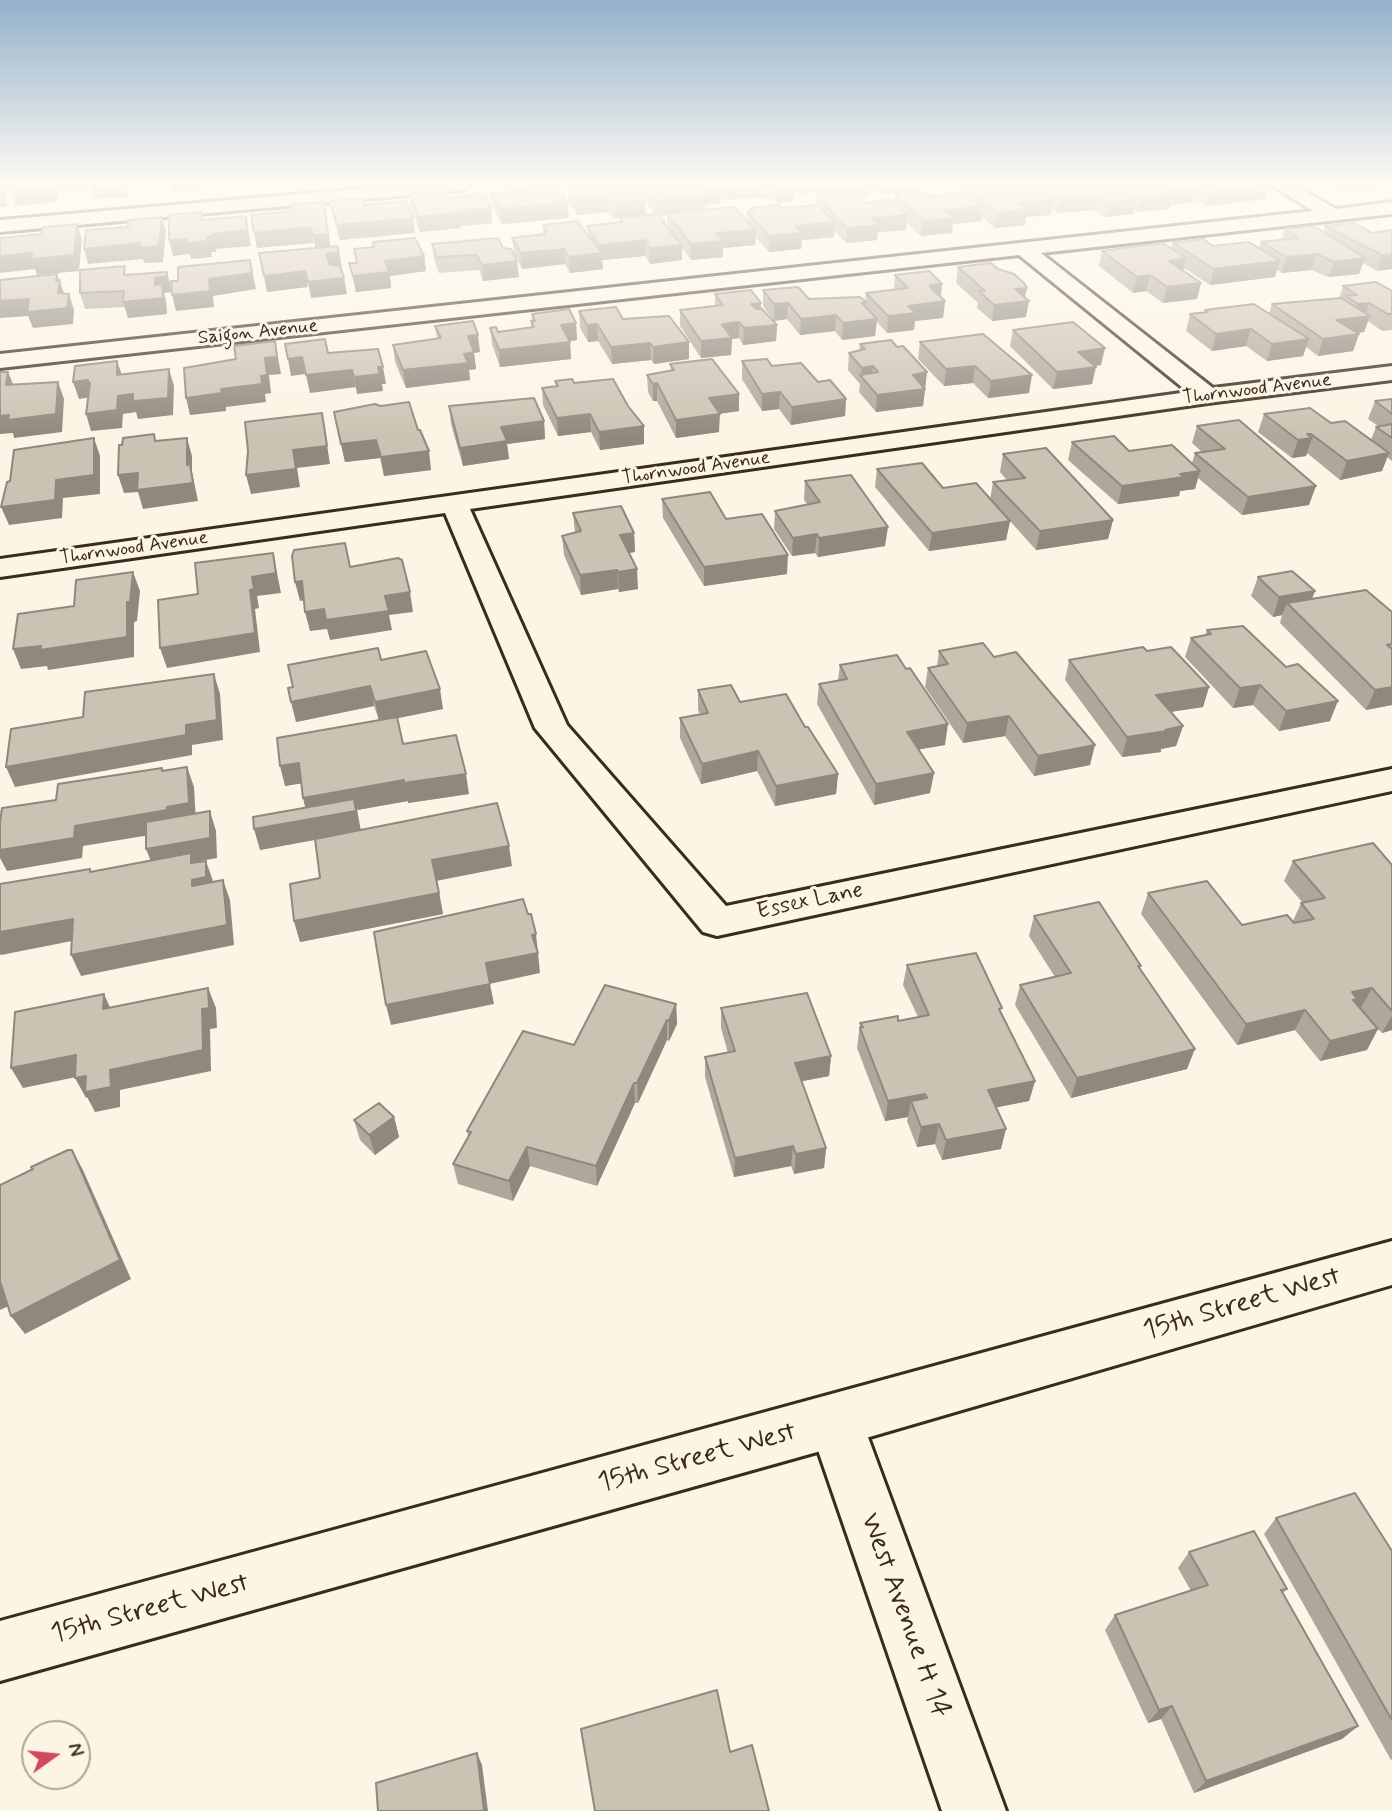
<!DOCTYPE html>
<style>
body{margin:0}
#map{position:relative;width:1392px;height:1811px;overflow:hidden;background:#fcf5e5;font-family:Mynerve,sans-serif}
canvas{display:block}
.north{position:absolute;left:21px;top:1720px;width:70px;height:70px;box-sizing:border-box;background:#fcf5e5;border:2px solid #afa495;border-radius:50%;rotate:75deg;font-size:19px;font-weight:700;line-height:28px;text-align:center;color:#3b2a1e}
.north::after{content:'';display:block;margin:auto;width:24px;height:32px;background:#d1495b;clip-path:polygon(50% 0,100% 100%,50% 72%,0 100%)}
</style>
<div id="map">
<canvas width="1392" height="1811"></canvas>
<div class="north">N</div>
</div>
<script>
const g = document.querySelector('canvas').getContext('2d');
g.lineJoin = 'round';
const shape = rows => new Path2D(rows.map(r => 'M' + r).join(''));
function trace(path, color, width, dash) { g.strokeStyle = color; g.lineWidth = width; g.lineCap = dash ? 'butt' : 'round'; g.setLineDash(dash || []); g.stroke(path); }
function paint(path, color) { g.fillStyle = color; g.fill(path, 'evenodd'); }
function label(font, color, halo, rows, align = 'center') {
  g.font = font + ' Mynerve,sans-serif'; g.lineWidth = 6; g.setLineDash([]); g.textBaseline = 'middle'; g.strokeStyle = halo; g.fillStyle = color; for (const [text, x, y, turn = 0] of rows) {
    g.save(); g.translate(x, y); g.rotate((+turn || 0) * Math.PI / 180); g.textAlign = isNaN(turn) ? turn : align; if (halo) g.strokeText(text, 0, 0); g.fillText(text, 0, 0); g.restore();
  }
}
const minor = shape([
 [405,185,472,185,463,190,0,232,0,220,405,185],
 [1272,185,1294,185,1336,209,1392,202,1392,214,1041,253,1213,388,1392,366,1392,380,1208,403,470,509,567,725,726,906,1392,769,1392,791,717,936,703,932,535,728,445,513,0,577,0,559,1188,392,1019,255,0,368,0,354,1313,211,1272,185],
 [835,1395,854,1403,862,1421,1006,1811,942,1811,808,1421,816,1403,835,1395]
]);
const tertiary = shape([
 [1392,1241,1392,1285,835,1447,0,1681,0,1621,1392,1241]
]);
const wall = shape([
 [525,185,569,218,502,224,493,208,491,193,526,190],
 [585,185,914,185,913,190,879,194,871,187,870,196,857,197,864,203,894,202,895,193,935,196,965,193,966,185,1039,190,1040,185,1269,185,1265,199,1207,206,1195,199,1194,202,1170,205,1169,209,1138,212,1134,210,1133,214,1105,217,1095,210,1058,213,1051,209,1050,215,1026,217,1025,225,995,228,982,216,981,221,953,224,952,233,921,236,907,223,906,230,878,232,877,240,846,243,834,230,834,237,802,240,801,249,769,252,756,237,755,245,723,248,723,257,691,260,682,248,682,260,650,264,645,256,602,260,603,269,570,273,565,264,522,269,514,253,512,238,544,234,543,225,588,235,587,226,620,223,620,218,655,214,645,201,646,215,614,218,607,212,577,215,568,201,568,186],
 [794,191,796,194,812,192,817,196,816,205,782,208,750,208,749,212,747,212,747,221,705,210,705,205,720,203,720,197,727,200,754,198,773,199,777,203,793,201],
 [667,215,667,228,660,216],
 [1328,185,1392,185,1392,186,1341,191],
 [409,194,443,198,492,223,461,226,461,228,420,232,411,208],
 [330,201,365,205,415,233,340,240,333,216],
 [1325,226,1372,233,1392,230,1377,271,1363,263,1359,274,1328,277,1312,270,1282,273,1277,270,1275,277,1210,285,1184,268,1183,270,1201,283,1197,299,1163,303,1146,291,1133,293,1099,266,1102,251,1171,249,1173,243,1213,246,1259,248,1261,242,1282,239,1285,229,1324,232],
 [373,242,424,256,426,271,390,276,391,288,356,292,349,263,356,263,354,249,373,247],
 [432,244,503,248,519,277,483,281,479,270,439,273,434,259],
 [958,267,1025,298,1026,317,992,321,977,308,978,303,956,283],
 [167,272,171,288,171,292,164,293,166,301,167,314,128,318,125,307,85,309,80,293,127,275],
 [895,275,942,284,941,297,945,301,943,318,915,321,914,330,887,333,877,322,875,336,842,340,835,331,800,335,787,319,774,321,763,306,763,290,809,299,865,302,866,293,894,290],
 [1343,286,1392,291,1392,330,1382,331,1368,321,1364,332,1357,333,1359,334,1353,351,1318,356,1306,347,1303,356,1267,361,1246,346,1212,351,1186,331,1190,314,1204,313,1205,310,1269,314,1272,304,1339,298],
 [715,294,761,303,761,309,777,325,776,341,743,345,739,338,732,339,731,355,701,358,680,326,680,310,715,306],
 [579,311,623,319,689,359,654,364,651,360,612,364,598,341,588,342,580,328],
 [532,314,576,323,577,340,570,341,571,359,500,367,492,344,490,328,498,332,531,327],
 [435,326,480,352,474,353,476,369,469,370,470,380,406,388,395,362,393,345,437,338],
 [1013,330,1101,365,1095,366,1092,384,1053,389,1010,346],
 [983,334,1029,393,988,398,973,383,944,386,918,359,920,342],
 [860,344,897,347,927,372,923,406,876,412,859,392,860,384,848,370,849,353,859,351],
 [742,361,772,366,818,382,846,399,845,416,791,425,779,409,762,411,742,379],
 [670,364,739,411,719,414,719,432,676,438,657,401,653,401,648,392,647,375,671,371],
 [555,381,574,383,644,444,600,450,591,432,558,436,543,405,542,388,556,386],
 [1392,399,1392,461,1387,457,1382,471,1340,480,1307,453,1306,456,1292,458,1258,432,1264,414,1331,423,1371,440,1376,427,1378,426,1368,419,1375,401],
 [449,406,544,421,545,439,507,444,509,459,463,466,451,424],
 [334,412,418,430,431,470,384,476,380,458,345,462],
 [1197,426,1309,505,1242,515,1198,478,1195,489,1180,491,1179,496,1118,504,1068,460,1072,442,1129,451,1192,463,1195,453,1202,452,1192,443],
 [1003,454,1113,520,1108,539,1036,550,1010,521,1006,540,929,551,875,487,877,469,943,488,990,500,993,482,1007,480,1000,472],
 [805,481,885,546,818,557,815,553,792,556,774,529,775,511,807,504,804,500],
 [662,499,726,519,787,574,704,586,663,518],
 [573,513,634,533,635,552,629,553,638,589,619,592,618,589,581,595,564,555,562,536,575,533],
 [1258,577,1315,591,1312,599,1392,612,1392,705,1366,710,1280,623,1282,615,1273,617,1251,596],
 [1207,630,1330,721,1279,731,1253,705,1233,708,1185,657,1191,638,1205,635],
 [939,651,994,657,1090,765,1034,776,1005,736,963,743,925,687,928,668,937,666],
 [381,660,443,709,397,718,403,744,469,794,408,803,408,801,357,810,360,830,512,866,437,880,443,914,300,942,294,921,320,878,315,840,260,850,305,807,301,783,285,786,379,720,374,706,296,722,293,687],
 [1069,660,1209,687,1203,707,1170,712,1183,726,1176,746,1161,749,1161,752,1122,757,1065,680],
 [840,665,945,745,919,749,930,793,874,805,817,704,819,684,838,680],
 [698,690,740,702,805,727,838,774,836,794,775,806,757,771,701,784,680,738,680,718,700,714,698,710],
 [1293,861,1392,865,1392,1030,1382,1033,1360,1008,1367,1050,1320,1061,1295,1030,1237,1045,1141,914,1148,893,1242,925,1293,921,1301,903,1303,903,1284,881],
 [1034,916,1187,1069,1071,1098,1015,1005,1020,985,1055,977,1029,936],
 [907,965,1001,1012,1035,1081,1029,1101,996,1107,1001,1149,942,1160,935,1144,917,1147,907,1121,908,1117,885,1121,857,1048,860,1023,898,1021,918,1017,903,985],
 [676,1004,677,1024,669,1041,667,1040,638,1103,635,1103,597,1186,530,1166,513,1201,458,1184,453,1164,468,1137,467,1131,574,1045],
 [721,1008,831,1056,829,1076,802,1081,826,1148,824,1168,794,1174,791,1166,734,1177,705,1077,705,1057,728,1053,721,1028],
 [394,1117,399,1137,375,1155,360,1140,354,1120],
 [1276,1518,1392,1551,1392,1759,1391,1760,1264,1534],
 [1189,1552,1287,1589,1283,1593,1358,1726,1342,1739,1194,1793,1161,1719,1148,1723,1105,1630,1115,1615,1191,1591,1178,1568]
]);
const shadedWall = shape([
 [1,185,7,185,6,207,0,207],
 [53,185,87,185,86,189,59,191,57,202,16,206,11,191],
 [91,185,152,185,127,187,127,197,96,199],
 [170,185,202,185,203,189,172,192],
 [737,185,754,185,754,198,727,200,727,186],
 [796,185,813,185,812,192,796,194],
 [818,185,831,185,830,195,818,197],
 [835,185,871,185,870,196,834,199],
 [880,185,914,185,913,190,879,194],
 [1269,185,1265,199,1207,206,1211,191],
 [1343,185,1392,185,1392,186,1341,191],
 [794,186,793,201,777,203,777,188],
 [721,188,720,203,705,205,705,212,667,213,667,215,657,216,657,201,699,190],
 [1198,188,1194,202,1170,205,1169,209,1138,212,1141,197,1170,195,1171,190],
 [1098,195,1095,210,1058,213,1061,198],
 [606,197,607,212,577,215,576,200],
 [1136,199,1133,214,1105,217,1108,202],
 [645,200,646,215,614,218,614,203],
 [1053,200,1050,215,1026,217,1025,225,995,228,998,213,1019,203],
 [324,202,331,249,316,251,313,235],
 [568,203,569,218,502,224,500,209],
 [983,206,981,221,953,224,952,233,921,236,923,221,945,210],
 [491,208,492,223,461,226,461,228,420,232,418,217,459,211],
 [907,215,906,230,878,232,877,240,846,243,847,228,871,218],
 [246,216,251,246,216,249,216,252,211,252,212,257,191,259,190,254,173,256,169,240,207,237],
 [162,217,166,232,163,262,144,263,143,259,88,264,84,249],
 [413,218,415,233,340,240,337,225],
 [835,222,834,237,802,240,801,249,769,252,769,236,795,226],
 [77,224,82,239,79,271,37,275,35,269,0,273,0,256],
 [311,227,314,243,257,248,254,233],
 [756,230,755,245,723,248,723,257,691,260,691,244,716,233],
 [645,240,645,256,602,260,603,269,570,273,569,257,600,254,599,245],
 [682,245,682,260,650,264,650,248],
 [564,249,565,264,522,269,521,253],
 [339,252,342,268,329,269,326,254],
 [1317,254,1312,270,1282,273,1286,257],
 [1392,254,1392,269,1377,271,1382,255],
 [424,256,426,271,390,276,391,288,356,292,353,276,385,261],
 [1186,258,1182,274,1169,261],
 [1365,258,1359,274,1328,277,1334,262],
 [250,260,256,289,213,296,214,307,176,311,172,295,209,279],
 [517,261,519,277,483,281,482,265],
 [1280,261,1275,277,1210,285,1214,269],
 [305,271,308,287,267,292,264,276],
 [167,272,171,288,171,292,164,293,166,301,167,314,128,318,123,302,155,285,155,278],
 [57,274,65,296,69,294,74,310,73,324,33,328,28,316,0,318,0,301,58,293,56,281],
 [1150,275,1146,291,1133,293,1137,277],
 [344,278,347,294,311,298,308,282],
 [1201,283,1197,299,1163,303,1167,287],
 [942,284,940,300,928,301,930,285],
 [1027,288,1024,301,1029,301,1026,317,992,321,994,305,1015,289],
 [945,301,943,318,915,321,914,330,887,333,888,316,908,306],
 [761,303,761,319,751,304],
 [788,303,787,319,774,321,774,304],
 [1369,303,1365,316,1370,316,1364,332,1331,336,1336,320,1354,318,1358,304],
 [836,315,835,331,800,335,801,319],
 [877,319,875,336,842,340,843,323],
 [739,322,739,338,732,339,731,355,701,358,701,341,724,324],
 [576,323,577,340,563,342,561,325],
 [597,324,598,341,588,342,587,325],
 [777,325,776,341,743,345,744,328],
 [1251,329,1246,346,1212,351,1216,334],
 [1359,334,1353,351,1318,356,1323,339],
 [478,335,480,352,474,353,476,369,469,370,470,380,406,388,403,370,464,354,468,336],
 [1309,339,1303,356,1267,361,1272,344],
 [275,341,281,374,269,375,271,393,265,394,266,402,226,407,226,411,190,415,186,398,261,376,265,358],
 [570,342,571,359,500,367,499,350],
 [689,342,689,359,654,364,653,347],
 [650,343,651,360,612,364,611,347],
 [1105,348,1101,365,1074,369,1078,352],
 [302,357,305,374,291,376,288,359],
 [117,361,123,378,117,375],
 [873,366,871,384,861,375,862,368],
 [975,366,973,383,944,386,946,369],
 [378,367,383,367,386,384,382,384,383,391,357,394,354,377],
 [1096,367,1092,384,1053,389,1057,372],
 [169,369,174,386,173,415,138,419,136,412,123,414,122,428,91,431,86,414],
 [352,370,356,387,310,393,306,375],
 [8,372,15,389,6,385],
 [927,372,923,406,876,412,877,395,913,375],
 [1032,375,1029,393,988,398,991,381],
 [88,380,90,383,92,397,79,399,73,382],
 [58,382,64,399,62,432,14,438,13,433,0,434,0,416],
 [657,383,657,401,653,401,653,384],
 [780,392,779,409,762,411,762,394],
 [739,394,739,411,709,415,709,398],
 [846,399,845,416,791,425,792,407],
 [322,413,330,464,297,468,300,487,251,494,246,475,293,450],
 [590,414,591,432,558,436,557,418],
 [720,414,719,432,676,438,676,420],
 [544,421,545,439,507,444,509,459,463,466,460,448,501,427],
 [644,426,644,444,600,450,599,432],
 [1307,434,1311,434,1310,438,1312,438,1306,456,1292,458,1298,440],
 [94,438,100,456,100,494,63,498,62,518,9,525,1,507,56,480],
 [187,438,192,456,192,472,198,501,143,509,138,492,124,493,118,475,187,465],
 [376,440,380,458,345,462,341,444],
 [429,451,431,470,384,476,381,457],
 [1389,453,1382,471,1340,480,1347,461],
 [1200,471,1195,489,1180,491,1179,496,1118,504,1122,486,1180,474],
 [1316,486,1309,505,1242,515,1248,497],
 [1113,520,1108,539,1036,550,1040,531],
 [1010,521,1006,540,929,551,932,533],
 [888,527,885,546,818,557,819,538],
 [634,533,635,552,621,554,620,535],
 [817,534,815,553,792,556,793,538],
 [273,553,281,593,257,596,259,608,255,609,260,652,167,668,160,648,250,590,252,577],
 [788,555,787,574,704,586,704,567],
 [637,569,638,589,619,592,618,572],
 [617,570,618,589,581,595,580,575],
 [133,572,140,591,137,621,134,622,134,657,48,670,47,666,21,669,13,649,127,602],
 [302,581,306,600,300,601,295,582],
 [1315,591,1307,610,1287,603,1282,615,1273,617,1279,597],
 [410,592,413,612,389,615,392,630,330,640,327,629,310,631,305,612],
 [214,674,220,694,223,740,192,745,192,755,15,787,6,767,186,725],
 [1260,685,1253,705,1233,708,1240,688],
 [370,686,374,706,296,722,291,702],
 [1209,687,1203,707,1150,715,1156,695],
 [1392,687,1392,705,1366,710,1375,690],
 [440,689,443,709,379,722,375,702],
 [1338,701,1330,721,1279,731,1286,711],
 [1009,716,1005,736,963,743,967,723],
 [948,724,945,745,905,752,907,732],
 [1183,726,1176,746,1161,749,1161,752,1122,757,1127,737],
 [1095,745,1090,765,1034,776,1038,756],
 [758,751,757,771,701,784,702,764],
 [299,763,304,783,285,786,280,766],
 [187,767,194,787,196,823,174,831,83,846,82,858,7,871,0,858,0,850,75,826,167,807],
 [934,773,930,793,874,805,876,784],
 [466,774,469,794,408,803,408,801,357,810,361,831,260,850,254,829,308,818,303,798,404,780],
 [838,774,836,794,775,806,776,786],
 [210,811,216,831,217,858,194,862,206,861,213,881,199,906,154,869,146,849],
 [509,846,512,866,436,881,432,860],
 [223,880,230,900,234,945,81,976,71,955],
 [439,893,443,914,300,942,294,921],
 [73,919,82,939,1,955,0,954,0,932],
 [536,934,540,973,489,984,486,963,532,935],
 [490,984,494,1004,391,1025,386,1005],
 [208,988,216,1008,217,1028,210,1029,211,1071,120,1090,120,1107,95,1112,87,1097,86,1098,75,1078,110,1070,202,1009],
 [1372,988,1361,1008,1351,1011,1352,992],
 [104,994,113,1014,103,1009],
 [676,1004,677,1024,669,1041,669,1021],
 [1305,1010,1295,1030,1237,1045,1246,1024],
 [1392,1016,1392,1030,1382,1033],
 [667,1020,667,1040,638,1103,637,1083],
 [1378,1029,1367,1050,1320,1061,1330,1041],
 [1195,1049,1187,1069,1071,1098,1077,1078],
 [76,1055,86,1075,23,1088,11,1068],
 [831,1056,829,1076,793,1083,795,1063],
 [1035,1081,1029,1101,983,1110,988,1090],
 [634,1083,635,1103,597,1186,596,1166],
 [925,1094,921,1114,911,1101,908,1117,885,1121,888,1101],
 [394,1117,399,1137,375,1155,369,1135],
 [939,1124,935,1144,917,1147,921,1127],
 [1006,1129,1001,1149,942,1160,946,1140],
 [793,1146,791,1166,734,1177,735,1158],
 [527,1147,530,1166,513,1201,509,1181],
 [826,1148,824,1168,794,1174,796,1154],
 [72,1150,83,1170,131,1279,25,1334,11,1316],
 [1,1284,15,1303,0,1310,0,1285],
 [1172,1706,1161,1719,1148,1723,1159,1710],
 [1358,1726,1342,1739,1194,1793,1206,1781],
 [477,1753,482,1765,488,1811,484,1811]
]);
const building = shape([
 [13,185,53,185,52,188,11,191,13,185],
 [526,185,558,185,568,203,500,209,491,193,529,190,526,185],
 [585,185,635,185,645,200,614,203,606,197,576,200,568,186,585,185],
 [644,185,717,185,721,188,699,190,705,197,657,201,644,185],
 [774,185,792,185,794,186,777,188,774,185],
 [966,185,997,185,1001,187,1032,185,1053,200,1019,203,1027,209,998,213,971,191,974,191,966,185],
 [1042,185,1113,185,1136,199,1108,202,1098,195,1061,198,1042,185],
 [1123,185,1193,185,1198,188,1171,190,1162,187,1173,194,1141,197,1123,185],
 [1200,185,1266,185,1211,191,1200,185],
 [919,190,924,194,935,196,966,193,983,206,945,210,954,218,923,221,896,197,900,197,895,193,919,190],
 [440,191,443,198,484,194,491,208,459,211,460,213,418,217,409,194,440,191],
 [837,194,841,198,857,196,864,203,892,200,907,215,871,218,878,225,847,228,817,196,837,194],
 [362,198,365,205,406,201,413,218,337,225,330,201,362,198],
 [324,202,328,234,313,235,311,227,254,233,251,215,293,211,292,204,324,202],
 [779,205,782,208,818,205,835,222,795,226,802,233,769,236,747,212,753,211,750,208,779,205],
 [734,207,756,230,716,233,723,241,691,244,667,213,734,207],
 [202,212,202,220,246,216,247,230,213,234,213,236,207,237,208,241,187,243,187,239,169,240,169,215,202,212],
 [659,214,665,222,662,222,682,245,650,248,645,240,599,245,587,226,623,222,620,218,659,214],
 [162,217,159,246,140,248,140,243,84,249,86,230,128,227,128,220,162,217],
 [577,221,602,253,569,257,564,249,521,253,512,238,545,234,544,232,548,231,543,225,577,221],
 [1354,223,1372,233,1392,230,1392,254,1382,255,1325,226,1354,223],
 [77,224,74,255,31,259,32,253,0,256,0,238,42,234,43,227,77,224],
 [1314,226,1365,258,1334,262,1317,254,1286,257,1261,242,1298,238,1285,229,1314,226],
 [415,238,424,256,385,261,389,272,353,276,349,263,357,263,354,249,374,247,373,242,415,238],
 [498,238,503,248,511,249,517,261,482,265,477,255,437,257,432,244,498,238],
 [1203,239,1213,246,1249,242,1280,261,1214,269,1173,243,1203,239],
 [1163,243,1186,258,1169,261,1201,283,1167,287,1150,275,1137,277,1102,251,1163,243],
 [337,246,339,252,326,254,330,265,340,266,344,278,308,282,305,271,264,276,259,253,337,246],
 [250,260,252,273,209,279,210,291,172,295,171,281,178,281,178,267,250,260],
 [991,263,998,269,1014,274,1024,283,1027,288,1015,289,1029,301,994,305,979,291,985,291,958,267,991,263],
 [125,266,124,275,167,272,167,276,155,278,155,285,162,284,163,298,123,302,124,291,80,293,80,270,125,266],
 [929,271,942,284,930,285,931,288,945,301,908,306,916,313,888,316,866,293,908,288,895,275,929,271],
 [57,274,56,281,60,280,58,293,69,294,67,308,27,312,29,299,0,301,0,280,57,274],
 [1376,282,1392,291,1392,314,1388,314,1369,303,1358,304,1346,296,1357,295,1343,286,1376,282],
 [798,287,809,299,860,297,866,302,862,303,877,319,843,323,836,315,801,319,788,303,774,304,763,290,798,287],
 [751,290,761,303,751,304,756,309,762,309,777,325,744,328,739,322,724,324,722,325,732,338,701,341,680,310,723,305,715,294,751,290],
 [1341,298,1370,316,1336,320,1359,334,1323,339,1272,304,1341,298],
 [1254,304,1309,339,1272,344,1251,329,1216,334,1190,314,1208,312,1205,310,1254,304],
 [616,307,623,319,669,316,689,342,653,347,650,343,611,347,597,324,587,325,579,311,616,307],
 [569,309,576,323,561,325,570,342,499,350,490,328,496,327,498,332,534,327,531,321,535,321,532,314,569,309],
 [473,321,478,335,468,336,474,352,464,354,468,363,403,370,393,345,441,338,435,326,473,321],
 [1073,322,1105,348,1078,352,1096,367,1057,372,1013,330,1073,322],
 [983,334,1032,375,991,381,975,366,946,369,920,342,983,334],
 [325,339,328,353,378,349,383,367,378,367,380,374,354,377,352,370,306,375,302,357,288,359,285,344,325,339],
 [891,340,897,347,903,346,927,372,913,375,925,389,877,395,860,375,878,372,873,366,862,368,849,353,865,349,860,344,891,340],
 [275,341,277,357,265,358,267,375,261,376,262,384,221,389,222,393,186,398,184,368,236,359,234,346,275,341],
 [712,359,739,394,709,398,720,414,676,420,657,383,653,384,647,375,674,370,670,364,712,359],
 [767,359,772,366,801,363,818,382,830,380,846,399,792,407,780,392,762,394,742,361,767,359],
 [117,361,117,375,169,369,168,398,133,401,133,394,118,396,117,410,86,414,90,383,88,383,88,380,73,382,75,366,117,361],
 [0,372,8,372,6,385,58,382,56,414,8,420,9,415,0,416,0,372],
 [572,379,574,383,613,379,628,406,644,426,599,432,590,414,557,418,542,388,558,386,555,381,572,379],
 [534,398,544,421,501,427,507,441,460,448,449,406,534,398],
 [1392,399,1392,414,1375,401,1392,399],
 [409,402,418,430,420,430,429,451,381,457,376,440,341,444,334,412,375,404,381,406,409,402],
 [1310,408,1331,423,1345,421,1389,453,1347,461,1311,434,1307,434,1312,438,1298,440,1264,414,1310,408],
 [322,413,327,446,293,450,296,469,246,475,248,451,245,422,322,413],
 [1239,420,1316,486,1248,497,1195,453,1225,449,1197,426,1239,420],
 [1392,424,1392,438,1376,427,1392,424],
 [154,434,155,441,187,438,187,465,190,464,193,483,137,490,138,473,118,475,119,445,122,445,123,438,154,434],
 [1114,436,1129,451,1172,445,1200,471,1180,474,1184,477,1122,486,1072,442,1114,436],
 [94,438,94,475,56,480,55,500,1,507,7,482,10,481,14,450,94,438],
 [1046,448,1113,520,1040,531,993,482,1025,478,1003,454,1046,448],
 [922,463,943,488,976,483,1010,521,932,533,877,469,922,463],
 [851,475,888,527,819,538,817,534,793,538,775,511,820,502,805,481,851,475],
 [710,492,726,519,762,514,788,555,704,567,662,499,710,492],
 [621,506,634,533,620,535,637,569,618,572,617,570,580,575,562,536,581,531,573,513,621,506],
 [345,543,350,567,398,558,402,560,410,592,385,596,389,611,326,620,324,609,305,612,302,581,295,582,292,556,294,550,345,543],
 [273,553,276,573,252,577,254,589,250,590,255,633,160,648,158,600,198,594,195,563,273,553],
 [1292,571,1315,591,1279,597,1258,577,1292,571],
 [133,572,130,602,127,602,127,637,40,650,41,646,13,649,18,614,74,606,76,580,133,572],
 [1366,590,1392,612,1392,644,1387,645,1392,649,1392,687,1375,690,1287,603,1366,590],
 [1243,626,1286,667,1298,664,1338,701,1286,711,1260,685,1240,688,1191,638,1211,634,1207,630,1243,626],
 [983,643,994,657,1016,652,1095,745,1038,756,1009,716,967,723,928,668,948,664,939,651,983,643],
 [1143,647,1147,651,1171,647,1209,687,1156,695,1183,726,1165,730,1167,731,1127,737,1069,660,1143,647],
 [378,648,381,660,426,651,440,689,375,702,370,686,291,702,288,688,293,687,288,665,378,648],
 [897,655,906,669,910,668,948,724,907,732,934,773,876,784,819,684,847,679,840,665,897,655],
 [214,674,217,720,186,725,186,735,6,767,11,729,83,717,85,692,214,674],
 [731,685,740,702,786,694,805,727,808,727,838,774,776,786,758,751,702,764,680,718,708,713,698,690,731,685],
 [397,717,403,744,456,735,466,774,404,783,404,780,303,798,299,763,280,766,277,738,397,717],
 [187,767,189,803,167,807,167,810,75,826,74,838,0,850,0,822,2,808,56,800,58,784,162,768,162,771,187,767],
 [354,799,356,811,254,829,253,817,354,799],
 [497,803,509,846,432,860,439,893,294,921,290,884,320,878,315,839,497,803],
 [210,811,210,838,146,849,146,822,210,811],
 [1373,843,1392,865,1392,1011,1372,988,1352,992,1357,999,1353,1000,1378,1029,1330,1041,1305,1010,1246,1024,1148,893,1207,881,1242,925,1287,915,1294,923,1314,919,1301,903,1325,898,1293,861,1373,843],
 [191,853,191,863,206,861,206,877,192,880,192,886,223,880,227,925,71,955,73,919,0,932,0,884,90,869,90,872,191,853],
 [523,899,528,914,531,914,536,934,532,935,538,953,486,963,490,984,386,1005,374,932,523,899],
 [1099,902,1141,966,1138,966,1195,1049,1077,1078,1020,985,1071,973,1034,916,1099,902],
 [976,953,1002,1008,999,1009,1035,1081,988,1090,1006,1129,946,1140,939,1124,921,1127,911,1101,927,1098,925,1094,888,1101,860,1028,863,1027,860,1023,898,1016,898,1021,929,1015,907,965,976,953],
 [605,985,676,1004,669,1021,667,1020,637,1083,634,1083,596,1166,527,1147,509,1181,453,1164,471,1132,467,1131,523,1031,574,1045,605,985],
 [208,988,209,1008,202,1009,203,1050,110,1070,111,1087,85,1092,86,1076,75,1078,76,1055,11,1068,15,1012,104,994,103,1009,208,988],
 [807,993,831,1056,795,1063,826,1148,796,1154,793,1146,735,1158,705,1057,735,1051,721,1008,807,993],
 [379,1103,394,1117,369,1135,354,1120,379,1103],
 [68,1150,72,1150,120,1260,11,1316,1,1284,0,1285,0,1185,33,1169,31,1167,68,1150],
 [1355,1493,1392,1551,1392,1720,1276,1518,1355,1493],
 [1254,1531,1287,1589,1281,1590,1358,1726,1206,1781,1172,1706,1159,1710,1115,1615,1208,1585,1189,1552,1254,1531],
 [717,1690,730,1752,752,1745,769,1811,595,1811,581,1729,717,1690],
 [477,1753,484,1811,378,1811,376,1783,477,1753]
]);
const farStreetnames = [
 ["Saigon Avenue",258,333,-6],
 ["Thornwood Avenue",1257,390,-7],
 ["Thornwood Avenue",696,469,-8],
 ["Thornwood Avenue",134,549,-8]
];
const streetNames = [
 ["Essex Lane",810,902,-12]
];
const nearStreetnames = [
 ["15th Street West",1242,1305,-16],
 ["15th Street West",697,1459,-15],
 ["15th Street West",150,1610,-15],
 ["West Avenue H 14",904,1616,70]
];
trace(minor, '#3b2a1e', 6);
trace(tertiary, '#3b2a1e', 6);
paint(minor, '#fcf5e5');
paint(tertiary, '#fcf5e5');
paint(wall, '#afa79a');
paint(shadedWall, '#8f887d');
paint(building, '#ccc2b3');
trace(building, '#8f887d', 2);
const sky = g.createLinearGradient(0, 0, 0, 438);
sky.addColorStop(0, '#94b1ca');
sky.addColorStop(0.42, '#fefaf3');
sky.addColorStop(1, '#fefaf300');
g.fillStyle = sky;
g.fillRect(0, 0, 1392, 438);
label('19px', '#3b2a1e', '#fcf5e5', farStreetnames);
label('23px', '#3b2a1e', '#fcf5e5', streetNames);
label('28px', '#3b2a1e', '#fcf5e5', nearStreetnames);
</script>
